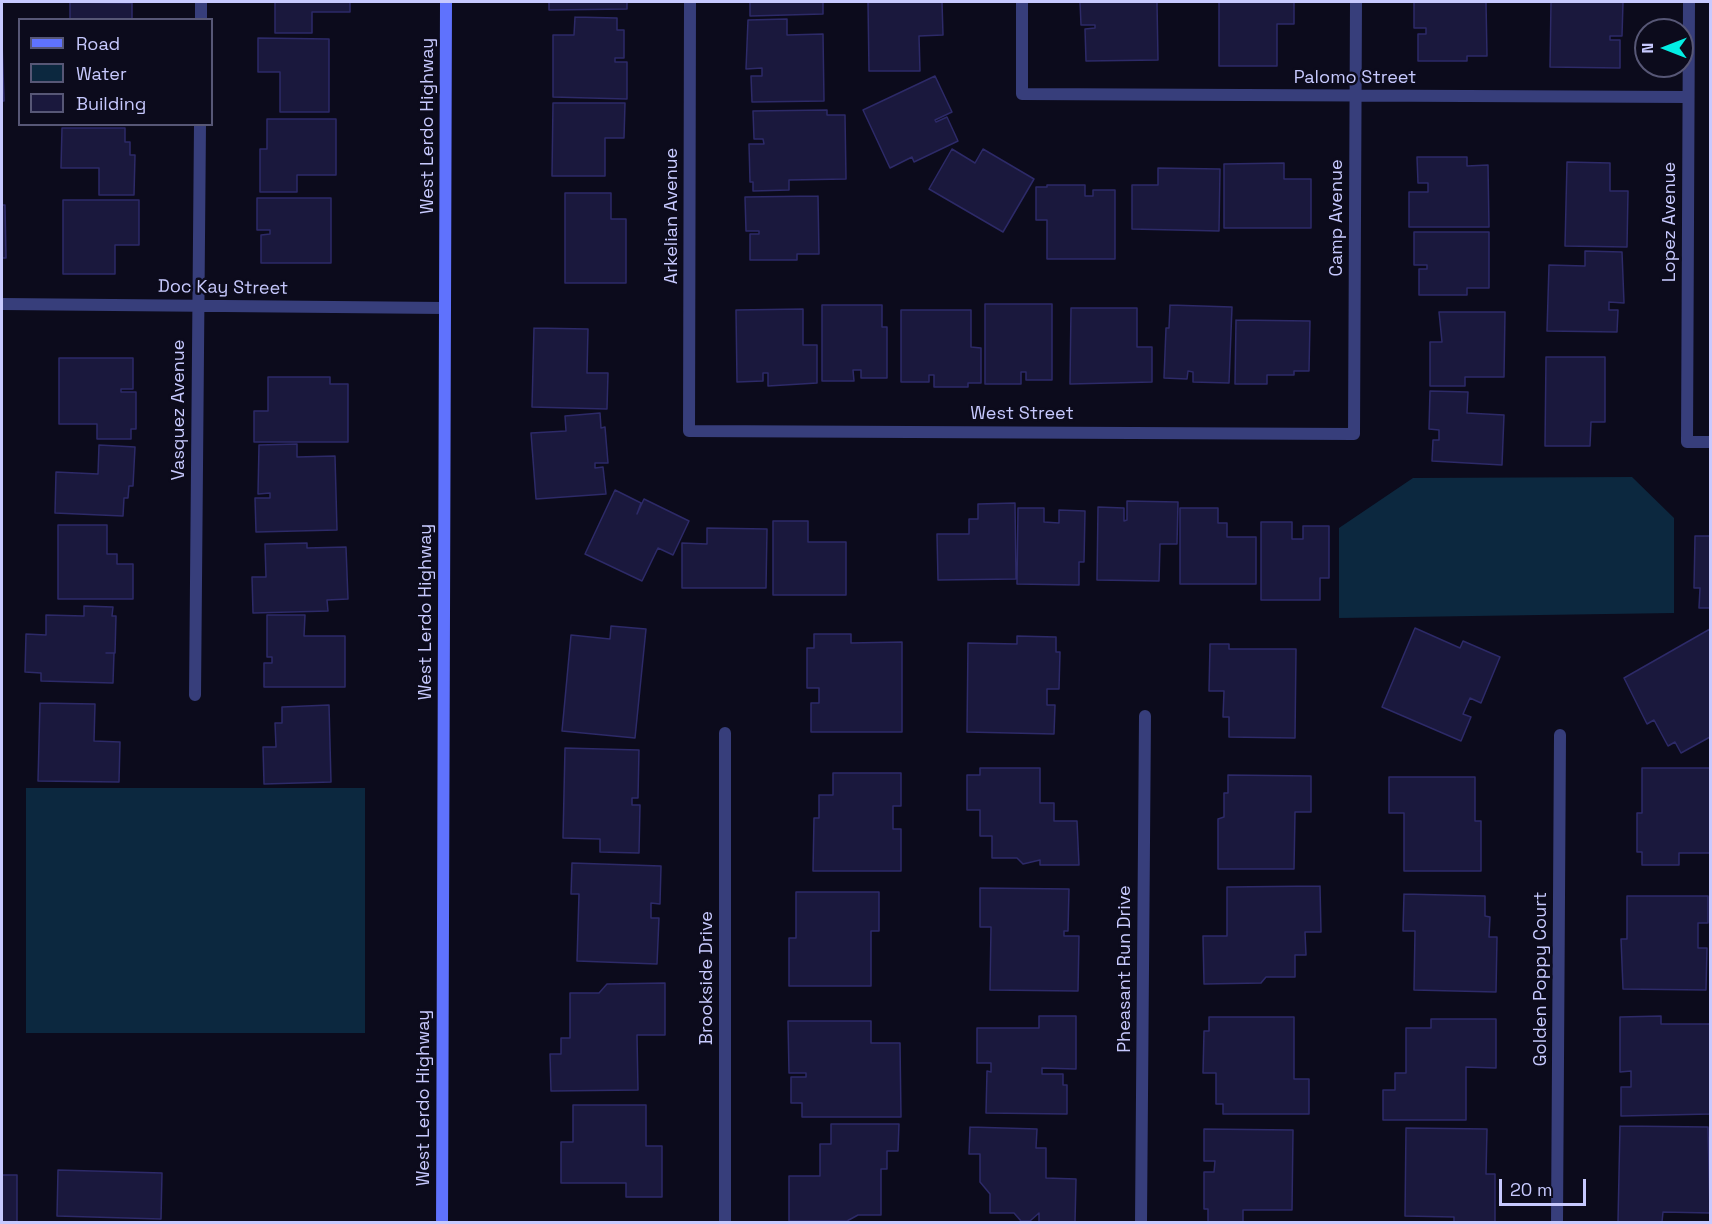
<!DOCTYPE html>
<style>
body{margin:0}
#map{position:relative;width:1712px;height:1224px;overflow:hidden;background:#0c0b1c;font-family:"Space Grotesk",sans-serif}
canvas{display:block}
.frame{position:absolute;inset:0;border:3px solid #c7c9fe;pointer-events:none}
.legend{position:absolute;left:18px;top:18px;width:195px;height:108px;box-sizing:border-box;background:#0c0b1c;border:2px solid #575776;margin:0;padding:8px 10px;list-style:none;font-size:18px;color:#c7c9fe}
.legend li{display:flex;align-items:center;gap:12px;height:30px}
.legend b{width:30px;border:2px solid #575776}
.north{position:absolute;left:1634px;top:18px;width:60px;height:60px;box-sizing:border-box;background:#0c0b1c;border:2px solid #575776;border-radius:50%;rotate:270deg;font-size:16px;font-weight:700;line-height:24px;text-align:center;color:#c7c9fe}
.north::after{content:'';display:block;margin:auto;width:21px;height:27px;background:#03eee4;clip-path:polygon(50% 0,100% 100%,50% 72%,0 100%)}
.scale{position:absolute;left:1499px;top:1179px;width:87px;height:27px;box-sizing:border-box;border:3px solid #c7c9fe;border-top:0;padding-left:8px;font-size:18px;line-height:21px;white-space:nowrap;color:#c7c9fe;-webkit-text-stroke:4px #0c0b1c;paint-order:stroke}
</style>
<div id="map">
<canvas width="1712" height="1224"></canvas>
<div class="frame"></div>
<ul class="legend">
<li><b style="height:8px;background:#5f72fd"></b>Road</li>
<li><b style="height:16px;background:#0c283f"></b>Water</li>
<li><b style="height:16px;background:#1a183d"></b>Building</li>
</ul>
<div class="north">N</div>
<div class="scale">20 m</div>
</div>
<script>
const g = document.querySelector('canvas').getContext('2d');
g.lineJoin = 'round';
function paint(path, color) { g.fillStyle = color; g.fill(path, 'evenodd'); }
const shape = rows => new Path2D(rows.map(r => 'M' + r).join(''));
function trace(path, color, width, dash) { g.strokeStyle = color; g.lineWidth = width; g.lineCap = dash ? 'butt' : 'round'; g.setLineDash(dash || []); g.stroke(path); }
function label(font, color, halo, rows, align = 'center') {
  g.font = font + ' "Space Grotesk",sans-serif'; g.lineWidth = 5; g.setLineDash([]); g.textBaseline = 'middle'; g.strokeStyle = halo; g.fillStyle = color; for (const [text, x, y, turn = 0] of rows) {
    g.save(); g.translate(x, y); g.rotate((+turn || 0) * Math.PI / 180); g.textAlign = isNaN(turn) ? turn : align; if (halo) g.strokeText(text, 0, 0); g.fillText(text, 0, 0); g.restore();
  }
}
const water = shape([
 [1632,477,1674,518,1674,613,1339,618,1339,528,1413,478],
 [26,788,365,788,365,1033,26,1033]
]);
const building = shape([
 [70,2,132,3,132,20,70,20,70,2],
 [275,2,350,2,350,12,312,12,312,33,275,33,275,2],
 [549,2,627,2,627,9,549,10,549,2],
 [750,2,823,2,823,14,750,16,750,2],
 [868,2,942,2,943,35,919,36,920,71,869,71,868,2],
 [1080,2,1157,2,1158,60,1086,61,1085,29,1095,28,1095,25,1081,25,1080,2],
 [1219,2,1294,2,1294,24,1277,24,1277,66,1219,66,1219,2],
 [1414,2,1486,2,1487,56,1467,56,1467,61,1418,61,1418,34,1426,34,1426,28,1414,28,1414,2],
 [1551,2,1623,2,1622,36,1610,36,1610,40,1620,40,1620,68,1550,67,1551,2],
 [575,17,617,18,617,30,624,30,624,58,615,58,615,62,627,62,627,99,553,97,553,35,574,35,575,17],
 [787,19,787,35,823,34,824,101,752,102,751,76,762,76,762,68,746,69,748,20,787,19],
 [258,38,329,39,329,112,280,112,280,72,258,72,258,38],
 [2,41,4,101,2,101,2,41],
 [935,76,952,112,935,120,936,122,947,117,958,141,914,162,912,157,890,168,863,110,935,76],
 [553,103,625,103,624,138,605,138,605,176,552,176,553,103],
 [827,110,827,115,845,115,846,179,789,180,789,190,753,191,753,182,750,182,749,144,764,144,763,139,754,139,753,111,827,110],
 [267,119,336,119,336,175,297,175,297,192,260,192,260,149,267,149,267,119],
 [62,128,125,128,125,142,130,142,130,155,135,155,134,195,99,195,99,168,61,168,62,128],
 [952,149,975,163,983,149,1034,179,1003,232,929,189,952,149],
 [1417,157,1467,157,1467,166,1488,165,1489,227,1409,227,1409,192,1428,192,1428,183,1418,183,1417,157],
 [1567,162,1610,163,1610,191,1628,191,1627,247,1565,246,1567,162],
 [1284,163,1284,179,1311,179,1311,228,1224,228,1224,164,1284,163],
 [1158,168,1220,169,1219,231,1132,229,1132,185,1158,185,1158,168],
 [1047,185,1085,185,1085,196,1093,196,1093,190,1115,190,1115,259,1047,259,1047,220,1036,220,1036,187,1047,187,1047,185],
 [565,193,611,193,611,219,626,219,626,283,565,283,565,193],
 [818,196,819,254,797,254,797,260,750,260,750,234,759,234,759,231,746,231,745,197,818,196],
 [257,198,331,198,331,263,261,263,261,235,270,234,270,230,257,230,257,198],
 [63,200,139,200,139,245,115,245,115,274,63,274,63,200],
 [2,205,5,205,6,258,2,258,2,205],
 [1414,232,1489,232,1489,288,1467,288,1467,295,1419,295,1419,269,1427,269,1427,265,1414,265,1414,232],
 [1585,251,1622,252,1624,303,1609,302,1609,310,1618,310,1617,332,1547,331,1549,265,1585,266,1585,251],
 [985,304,1052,304,1052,380,1026,380,1026,372,1021,372,1021,384,985,384,985,304],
 [822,305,882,305,882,327,887,327,887,378,861,378,861,370,853,370,854,381,822,381,822,305],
 [1170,305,1232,307,1229,383,1193,382,1193,372,1188,371,1187,379,1164,378,1166,328,1169,328,1170,305],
 [1071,308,1137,308,1137,347,1152,347,1152,382,1070,384,1071,308],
 [803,309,803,345,817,345,817,383,768,386,768,373,763,373,763,381,737,382,736,310,803,309],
 [901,310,971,310,971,347,981,348,981,383,968,383,968,387,934,387,934,375,929,375,929,382,901,382,901,310],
 [1439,312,1505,312,1504,377,1465,377,1465,386,1430,386,1430,342,1442,342,1439,312],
 [1236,320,1310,321,1309,371,1294,371,1294,375,1267,375,1267,384,1235,384,1236,320],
 [534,328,588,329,587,373,608,373,607,409,532,407,534,328],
 [1546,357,1605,357,1605,422,1591,422,1590,446,1545,446,1546,357],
 [59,358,133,358,133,389,121,389,121,392,136,392,136,429,131,429,131,439,97,439,97,424,59,424,59,358],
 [268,377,330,377,330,384,348,384,348,442,254,442,254,411,268,411,268,377],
 [1430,391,1468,392,1467,413,1504,415,1502,465,1432,461,1433,440,1439,440,1439,430,1429,429,1430,391],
 [600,413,601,428,605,427,608,463,595,463,595,468,603,467,606,494,536,499,531,433,566,431,565,416,600,413],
 [297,444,297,457,335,456,337,530,256,532,255,498,270,498,270,493,258,494,259,445,297,444],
 [99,445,135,447,133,486,129,486,128,498,124,498,123,516,55,513,56,472,98,474,99,445],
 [615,490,641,503,637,514,644,499,689,521,673,555,658,548,642,581,585,554,615,490],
 [1127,501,1178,502,1177,544,1160,544,1159,581,1097,580,1098,507,1124,508,1124,521,1127,520,1127,501],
 [1015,503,1016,579,938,580,937,534,969,534,969,519,978,519,978,504,1015,503],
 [1018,508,1044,508,1044,522,1059,523,1059,510,1085,511,1084,562,1079,562,1079,585,1017,584,1018,508],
 [1180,508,1218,508,1218,523,1227,523,1227,537,1256,537,1256,584,1180,584,1180,508],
 [773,521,808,521,808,542,846,542,846,595,773,595,773,521],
 [1261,522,1292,522,1292,539,1303,539,1303,526,1329,526,1329,578,1320,578,1320,600,1261,600,1261,522],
 [58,525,107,525,107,554,117,554,117,564,133,564,133,599,58,599,58,525],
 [707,528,767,529,766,588,682,588,682,543,707,544,707,528],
 [1695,536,1710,536,1710,608,1699,608,1700,588,1694,588,1695,536],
 [307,543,307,548,346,547,348,599,327,600,328,611,253,613,252,577,266,577,265,544,307,543],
 [84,606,113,607,112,616,116,616,115,653,106,653,114,653,113,683,41,681,41,673,25,672,26,634,46,635,46,615,84,616,84,606],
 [267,615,305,615,304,636,345,636,345,687,264,687,264,663,272,663,272,657,267,657,267,615],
 [611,626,646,629,635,738,562,731,571,635,610,639,611,626],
 [1415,628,1460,648,1463,641,1500,657,1481,703,1470,698,1463,714,1471,717,1461,741,1382,707,1415,628],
 [1710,629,1710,737,1681,753,1675,742,1668,746,1654,720,1647,724,1624,678,1710,629],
 [814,634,851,634,851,643,902,642,902,732,811,732,811,703,819,703,819,688,807,688,807,648,814,648,814,634],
 [1017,636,1056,637,1056,652,1060,652,1059,689,1047,689,1047,705,1055,705,1054,734,967,732,968,643,1017,644,1017,636],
 [1210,644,1229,644,1229,649,1296,649,1295,738,1229,737,1229,717,1223,717,1224,691,1209,691,1210,644],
 [40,703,95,704,94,741,120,742,119,782,38,781,40,703],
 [329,705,331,782,264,784,263,747,276,747,275,723,282,723,282,707,329,705],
 [565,748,639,750,638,798,632,798,632,805,640,805,639,853,600,852,600,839,563,838,565,748],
 [980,768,1040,768,1040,803,1054,803,1054,821,1077,821,1079,865,1040,865,1040,860,1023,864,1017,858,992,858,992,836,980,836,980,810,967,810,967,775,980,775,980,768],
 [1642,768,1710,768,1710,853,1679,853,1679,865,1642,865,1642,852,1637,852,1637,813,1642,813,1642,768],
 [833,773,901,773,901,806,893,806,893,829,901,829,901,871,813,871,814,818,819,818,819,795,833,795,833,773],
 [1228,775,1311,776,1311,812,1295,812,1294,869,1218,869,1218,819,1224,817,1224,793,1228,793,1228,775],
 [1389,777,1475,777,1475,821,1481,821,1481,871,1404,871,1404,813,1389,813,1389,777],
 [572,863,661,866,660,904,651,903,651,918,659,918,657,964,577,961,579,894,571,894,572,863],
 [1320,886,1321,932,1305,932,1306,955,1295,955,1295,977,1266,977,1261,983,1204,984,1203,936,1227,936,1227,887,1320,886],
 [980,888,1069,889,1068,931,1064,931,1064,936,1079,936,1078,991,990,990,991,927,980,927,980,888],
 [796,892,879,892,879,931,871,931,871,986,789,986,789,938,796,938,796,892],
 [1404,894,1485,896,1485,916,1490,917,1489,937,1497,937,1496,992,1414,990,1415,931,1403,931,1404,894],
 [1627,896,1708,896,1708,923,1698,923,1698,948,1707,948,1706,990,1623,989,1621,939,1627,939,1627,896],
 [665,983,665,1035,637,1035,638,1090,551,1091,550,1054,561,1054,561,1038,570,1038,570,993,599,993,607,984,665,983],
 [1039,1016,1076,1016,1076,1069,1042,1068,1042,1074,1063,1074,1063,1085,1067,1085,1067,1114,986,1113,987,1071,991,1072,991,1063,977,1063,977,1028,1039,1028,1039,1016],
 [1661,1016,1661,1024,1710,1024,1710,1114,1621,1116,1621,1087,1631,1087,1631,1071,1620,1072,1620,1017,1661,1016],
 [1209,1017,1294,1017,1294,1079,1309,1079,1309,1114,1223,1114,1223,1104,1216,1104,1216,1073,1203,1073,1204,1031,1209,1031,1209,1017],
 [1431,1019,1496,1019,1496,1068,1466,1067,1466,1120,1383,1120,1383,1090,1395,1090,1395,1073,1406,1073,1406,1028,1431,1028,1431,1019],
 [788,1021,871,1021,871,1043,900,1043,901,1117,802,1117,802,1103,791,1103,791,1077,806,1077,806,1073,789,1073,788,1021],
 [573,1105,646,1105,646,1146,662,1146,662,1197,626,1197,626,1183,561,1183,561,1142,573,1142,573,1105],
 [831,1124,899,1124,898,1151,887,1151,887,1169,881,1169,881,1215,858,1215,847,1221,789,1221,789,1176,820,1176,820,1144,831,1144,831,1124],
 [1620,1126,1708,1127,1710,1213,1663,1212,1662,1222,1618,1222,1620,1126],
 [970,1127,1037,1129,1036,1148,1046,1148,1046,1178,1076,1179,1075,1222,1039,1222,1039,1213,1030,1221,1021,1221,1014,1213,990,1213,990,1194,980,1182,980,1154,969,1154,970,1127],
 [1406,1128,1487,1129,1486,1174,1495,1174,1495,1222,1454,1222,1454,1217,1405,1216,1406,1128],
 [1204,1129,1293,1130,1292,1210,1243,1210,1243,1222,1208,1222,1208,1209,1204,1209,1204,1172,1214,1172,1215,1161,1204,1161,1204,1129],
 [58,1170,162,1173,161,1219,57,1216,58,1170],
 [2,1175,17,1175,17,1222,2,1222,2,1175]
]);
const street = shape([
 [690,2,689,431,1354,434,1356,2],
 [1022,2,1022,94,1688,97],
 [1689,2,1687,442,1710,442],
 [201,20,201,2],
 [2,304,445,308],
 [195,695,200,124],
 [725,733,725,1222],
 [1141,1222,1145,716],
 [1557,1222,1560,735]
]);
const secondary = shape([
 [442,1222,446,2]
]);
const streetNames = [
 ["Palomo Street",1355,78],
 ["West Lerdo Highway",428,126,-90],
 ["Arkelian Avenue",672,216,-90],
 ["Camp Avenue",1337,218,-90],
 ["Lopez Avenue",1670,222,-90],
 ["Doc Kay Street",223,288,1],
 ["Vasquez Avenue",179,410,-90],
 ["West Street",1022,414],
 ["West Lerdo Highway",426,612,-90],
 ["Pheasant Run Drive",1125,969,-90],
 ["Brookside Drive",707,978,-90],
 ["Golden Poppy Court",1541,979,-90],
 ["West Lerdo Highway",424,1098,-90]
];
paint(water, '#0c283f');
paint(building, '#1a183d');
trace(building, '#2d2a68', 1.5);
trace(street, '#373e7b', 12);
trace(secondary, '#5f72fd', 12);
label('18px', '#c7c9fe', '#0c0b1c', streetNames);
</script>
